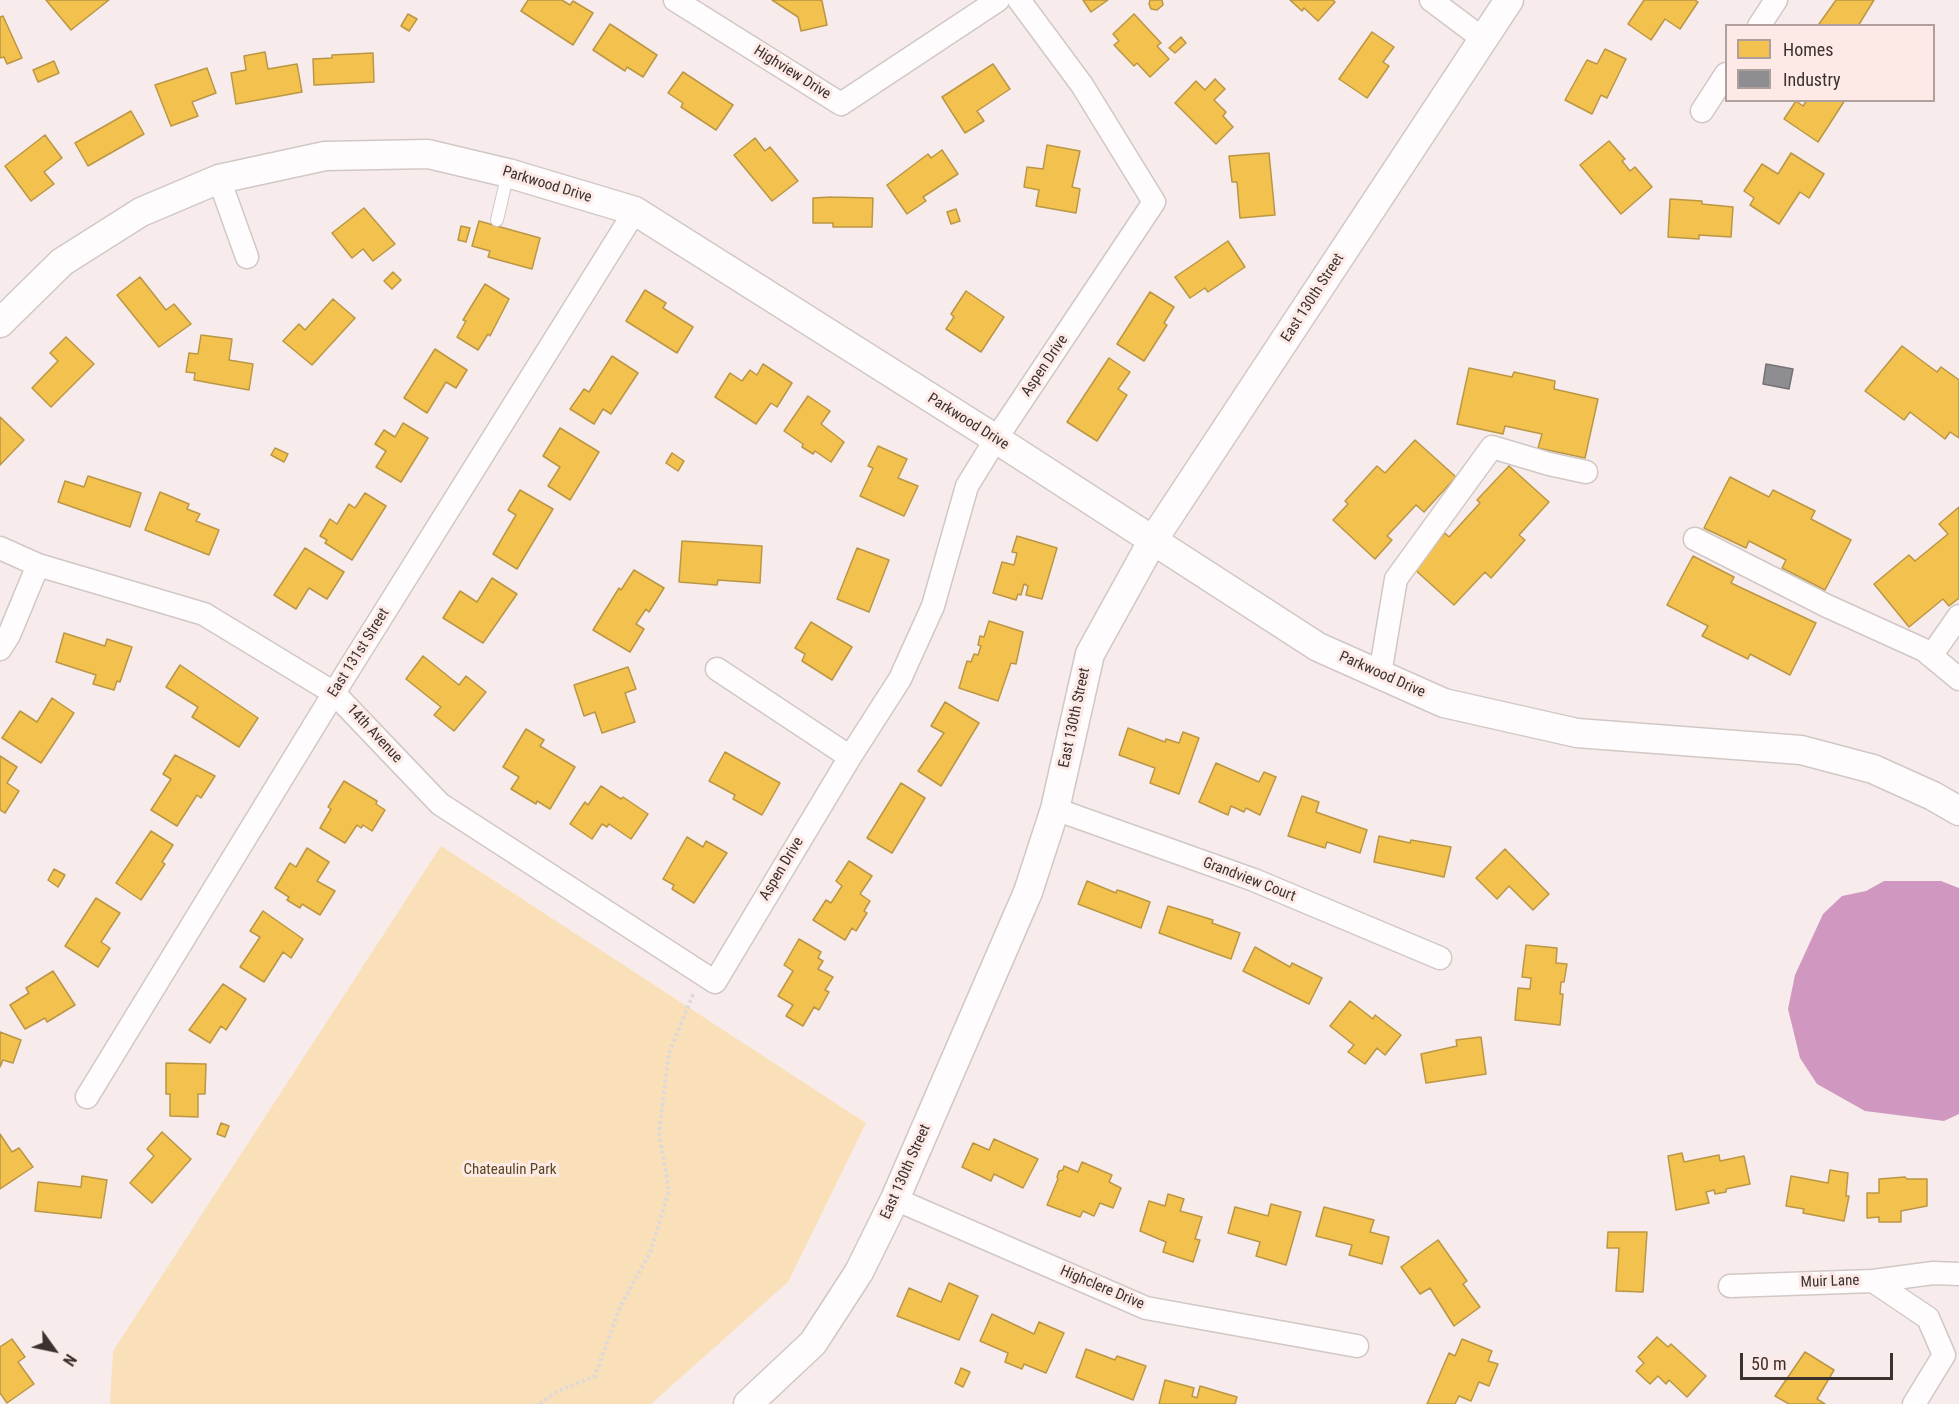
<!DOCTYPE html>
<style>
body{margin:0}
#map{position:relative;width:1959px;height:1404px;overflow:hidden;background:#f7eceb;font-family:"Roboto Condensed",sans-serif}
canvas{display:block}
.legend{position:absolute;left:1725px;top:24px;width:210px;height:78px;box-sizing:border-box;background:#fde9e5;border:2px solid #afa09d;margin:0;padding:8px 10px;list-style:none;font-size:18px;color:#3b3230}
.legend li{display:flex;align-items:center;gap:12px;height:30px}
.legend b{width:30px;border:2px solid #afa09d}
.north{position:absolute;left:24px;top:1320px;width:60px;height:60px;-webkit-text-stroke:4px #fde9e5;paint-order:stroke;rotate:123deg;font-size:16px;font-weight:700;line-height:24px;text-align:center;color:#3b3230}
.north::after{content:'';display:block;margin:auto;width:21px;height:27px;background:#3b3230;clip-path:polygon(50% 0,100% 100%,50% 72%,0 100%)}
.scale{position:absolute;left:1740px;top:1353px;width:153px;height:27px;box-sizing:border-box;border:3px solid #3b3230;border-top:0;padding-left:8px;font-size:18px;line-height:21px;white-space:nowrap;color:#3b3230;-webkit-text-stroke:4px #fde9e5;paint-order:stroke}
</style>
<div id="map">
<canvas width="1959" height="1404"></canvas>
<ul class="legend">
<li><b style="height:16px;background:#f2c14e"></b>Homes</li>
<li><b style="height:16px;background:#8d8d92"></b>Industry</li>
</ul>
<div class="north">N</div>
<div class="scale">50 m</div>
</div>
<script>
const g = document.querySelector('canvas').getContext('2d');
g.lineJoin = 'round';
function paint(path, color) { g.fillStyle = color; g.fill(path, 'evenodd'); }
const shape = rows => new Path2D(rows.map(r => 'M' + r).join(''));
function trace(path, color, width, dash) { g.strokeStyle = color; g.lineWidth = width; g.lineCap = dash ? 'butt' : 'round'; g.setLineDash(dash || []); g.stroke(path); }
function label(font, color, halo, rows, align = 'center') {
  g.font = font + ' "Roboto Condensed",sans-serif'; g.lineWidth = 6; g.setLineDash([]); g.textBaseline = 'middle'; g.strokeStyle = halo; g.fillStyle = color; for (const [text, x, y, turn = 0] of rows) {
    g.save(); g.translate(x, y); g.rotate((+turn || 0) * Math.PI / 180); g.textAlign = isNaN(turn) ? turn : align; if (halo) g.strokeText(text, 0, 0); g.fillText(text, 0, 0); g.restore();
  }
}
const green = shape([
 [441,846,866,1123,788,1282,651,1404,110,1404,113,1351]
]);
const water = shape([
 [1884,881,1941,881,1959,888,1959,1114,1944,1121,1865,1111,1817,1084,1800,1058,1788,1009,1795,975,1823,914,1842,896,1866,891]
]);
const homes = shape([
 [46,0,109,0,71,30,46,0],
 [528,0,562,0,570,5,573,1,593,13,573,45,521,11,528,0],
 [772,0,820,0,822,1,827,25,801,31,798,17,772,0],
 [1083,0,1108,0,1091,12,1083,0],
 [1150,0,1162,0,1163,5,1157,10,1151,9,1149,4,1150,0],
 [1290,0,1333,0,1335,2,1318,21,1304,8,1302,11,1290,0],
 [1644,0,1695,0,1698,2,1680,29,1665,19,1651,40,1628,24,1644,0],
 [1836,0,1874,0,1858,26,1822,26,1819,24,1836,0],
 [408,14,417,19,409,31,401,26,408,14],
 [1134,14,1161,43,1157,46,1169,59,1150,77,1137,63,1134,66,1114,45,1119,41,1113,34,1134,14],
 [3,16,22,58,7,64,4,57,0,58,0,17,3,16],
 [610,24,657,55,643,77,627,67,625,71,593,50,610,24],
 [1372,32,1394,47,1383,62,1389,66,1367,98,1339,79,1372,32],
 [1181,37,1186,43,1175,53,1169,48,1181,37],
 [1605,49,1626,59,1607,98,1601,95,1592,114,1565,100,1587,60,1597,64,1605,49],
 [265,52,268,69,297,64,302,92,236,104,231,73,246,70,244,56,265,52],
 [373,53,374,82,314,85,313,59,332,58,332,55,373,53],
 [54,61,59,73,38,82,33,70,54,61],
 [993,64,1010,89,977,111,984,121,965,133,942,97,993,64],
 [207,68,216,93,192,102,198,116,171,126,155,85,207,68],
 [683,72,733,105,716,130,681,107,683,103,668,93,683,72],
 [1215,79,1225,89,1214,100,1226,112,1223,116,1233,127,1216,144,1175,103,1196,81,1205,90,1215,79],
 [1807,100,1845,100,1818,142,1784,119,1796,101,1803,106,1807,100],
 [131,111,144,134,88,166,75,143,131,111],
 [45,135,62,158,44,172,54,184,31,201,5,166,45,135],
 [755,138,765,151,770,147,798,181,772,201,734,155,755,138],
 [1609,141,1625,159,1622,161,1630,171,1635,167,1652,187,1621,214,1580,165,1609,141],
 [1047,145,1080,151,1072,187,1080,189,1076,213,1036,206,1039,190,1024,187,1027,167,1043,169,1047,145],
 [942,150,958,174,923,197,926,201,907,214,887,185,928,154,931,158,942,150],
 [1269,153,1275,215,1240,218,1237,182,1232,182,1229,156,1269,153],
 [1791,153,1824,174,1809,198,1800,192,1779,224,1750,205,1754,198,1744,191,1762,164,1778,174,1791,153],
 [831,197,873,198,872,227,833,227,833,223,813,223,813,198,831,197],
 [1670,199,1702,201,1702,204,1733,207,1731,237,1699,235,1699,239,1668,237,1670,199],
 [364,208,395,244,373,261,363,249,352,258,332,233,364,208],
 [956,209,960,221,951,224,947,212,956,209],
 [479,221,540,238,532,269,488,257,490,251,472,246,479,221],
 [461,226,470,228,466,242,458,240,461,226],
 [1228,241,1245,267,1208,292,1205,288,1190,298,1175,277,1228,241],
 [393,272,401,280,392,289,384,281,393,272],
 [140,277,166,310,174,304,191,324,159,347,117,295,140,277],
 [485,284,509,299,490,336,488,334,478,350,457,337,466,321,463,320,485,284],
 [645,290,666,303,663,308,693,327,677,353,626,321,645,290],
 [966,291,1004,317,981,352,946,329,954,317,951,314,966,291],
 [1150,292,1174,307,1164,323,1167,325,1144,361,1117,344,1150,292],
 [333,299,355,318,312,365,283,341,299,324,305,330,333,299],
 [201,335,232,339,229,360,253,364,249,390,194,380,195,373,186,372,189,353,198,354,201,335],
 [66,337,94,364,51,407,32,388,58,361,50,353,66,337],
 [1902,346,1937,372,1941,367,1959,380,1959,438,1950,432,1945,439,1910,412,1904,420,1865,391,1902,346],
 [435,349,467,370,456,388,446,382,427,413,404,398,435,349],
 [612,356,638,373,611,414,603,409,594,424,570,409,584,389,589,392,612,356],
 [1109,358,1130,372,1118,389,1127,395,1097,441,1067,422,1109,358],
 [763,364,792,383,777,407,771,403,756,424,715,397,730,373,742,381,750,370,757,375,763,364],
 [1469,368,1512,377,1514,372,1555,381,1554,389,1598,399,1585,458,1538,448,1542,434,1505,426,1503,434,1457,424,1469,368],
 [808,396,830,411,821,424,844,442,831,462,815,451,813,454,802,447,803,444,784,431,808,396],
 [0,417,24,440,0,465,0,417],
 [403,423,428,438,401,482,376,467,386,451,375,444,384,430,395,437,403,423],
 [560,428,599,452,570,500,548,486,560,467,543,456,560,428],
 [1415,440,1456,477,1424,512,1416,505,1387,536,1392,540,1375,559,1333,520,1348,504,1345,501,1377,466,1385,473,1415,440],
 [878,446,907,459,898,478,918,486,904,516,860,496,873,468,868,466,878,446],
 [275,448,288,454,284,462,271,455,275,448],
 [672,453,684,461,678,471,666,463,672,453],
 [1509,466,1549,502,1519,535,1525,540,1491,578,1485,572,1454,605,1413,568,1445,533,1449,537,1480,503,1477,500,1509,466],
 [88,476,141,493,130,527,58,502,65,481,84,487,88,476],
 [1730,477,1769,497,1773,490,1815,511,1811,519,1851,540,1825,590,1782,568,1786,560,1749,541,1746,548,1704,528,1730,477],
 [520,490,553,509,517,569,493,554,516,515,508,510,520,490],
 [160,492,189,504,187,509,200,514,196,521,219,530,209,555,145,530,160,492],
 [365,493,386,506,352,560,325,543,327,540,320,536,330,519,337,524,349,504,355,508,365,493],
 [1959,507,1959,598,1949,606,1943,599,1909,627,1874,584,1909,555,1915,561,1948,534,1939,524,1959,507],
 [1017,536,1057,548,1042,599,1026,595,1028,586,1024,584,1021,595,1018,594,1016,600,993,593,1002,562,1014,565,1017,553,1012,552,1017,536],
 [682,541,762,546,760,583,718,580,717,585,679,582,682,541],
 [305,548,344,572,327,599,309,588,296,609,274,595,305,548],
 [857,548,889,560,869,612,837,599,857,548],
 [1693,556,1734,577,1731,583,1816,623,1790,675,1750,654,1748,659,1702,636,1708,626,1667,605,1693,556],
 [634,570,664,588,649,612,646,609,636,624,644,629,630,652,593,630,619,588,621,590,634,570],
 [492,578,517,594,483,643,443,618,460,591,477,602,492,578],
 [989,621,1023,632,1016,664,1011,663,998,701,959,688,967,661,971,662,974,654,978,655,981,646,978,645,980,636,984,637,989,621],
 [811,622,852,647,832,680,802,661,805,654,795,648,811,622],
 [64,633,105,646,107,639,132,647,120,682,117,681,114,690,93,684,96,675,56,662,64,633],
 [423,656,459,685,466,676,486,692,454,731,434,715,441,707,406,679,423,656],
 [180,665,258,718,239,747,192,717,198,707,166,687,180,665],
 [628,667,636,689,625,693,635,722,602,733,595,712,584,716,574,685,628,667],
 [52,698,74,713,41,763,2,738,20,711,37,722,52,698],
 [945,702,979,723,941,786,918,771,944,733,931,726,945,702],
 [1128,728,1165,742,1166,739,1179,743,1183,732,1199,738,1179,794,1150,783,1155,768,1119,755,1128,728],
 [526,729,544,740,540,746,575,767,550,809,537,801,536,804,511,789,519,777,503,767,526,729],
 [725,752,780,783,762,815,733,799,735,795,709,781,725,752],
 [175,755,215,776,201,798,197,795,177,826,151,810,171,779,163,774,175,755],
 [0,756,17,767,7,783,19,791,5,813,0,810,0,756],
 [1216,763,1259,782,1264,772,1276,777,1260,815,1246,808,1244,812,1231,806,1228,815,1199,802,1216,763],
 [344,781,377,801,376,804,385,810,372,831,363,825,361,828,357,825,345,843,320,828,331,809,328,807,344,781],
 [901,783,925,798,892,853,867,838,901,783],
 [601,786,621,799,623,797,648,814,631,839,609,824,607,827,602,824,592,839,570,824,585,802,588,805,601,786],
 [1302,796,1319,802,1316,812,1367,830,1360,853,1327,842,1325,848,1288,836,1302,796],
 [151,831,173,845,162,862,165,864,141,900,116,883,151,831],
 [1379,836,1410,843,1411,840,1451,847,1444,877,1374,862,1379,836],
 [687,837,703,847,706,841,727,853,694,903,672,889,674,885,663,879,687,837],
 [307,848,329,862,317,881,335,891,320,915,302,904,300,908,287,900,289,897,275,888,290,863,296,867,307,848],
 [1505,849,1549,894,1533,910,1509,886,1497,899,1476,878,1505,849],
 [849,861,872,876,860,894,870,901,864,911,867,913,856,931,852,928,845,940,813,920,826,900,831,903,842,886,836,881,849,861],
 [54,869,65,875,58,887,48,880,54,869],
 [1087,881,1116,893,1117,890,1121,891,1150,902,1141,928,1078,904,1087,881],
 [96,898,120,913,101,942,110,948,98,967,65,946,96,898],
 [1168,906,1213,920,1212,923,1240,933,1231,959,1159,933,1168,906],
 [263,911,303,939,291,958,283,952,264,982,240,967,260,937,250,931,263,911],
 [799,939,821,952,818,958,823,961,818,969,833,977,825,990,829,992,819,1010,814,1007,803,1026,786,1016,793,1005,778,996,793,971,784,965,799,939],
 [1526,945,1557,948,1556,963,1567,964,1564,982,1561,982,1560,994,1563,994,1560,1025,1515,1020,1518,988,1530,989,1531,978,1522,977,1526,945],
 [1255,947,1290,967,1292,963,1322,978,1309,1004,1243,971,1255,947],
 [53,971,75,1005,47,1022,45,1018,25,1029,10,1005,29,993,26,988,53,971],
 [223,984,246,999,226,1030,221,1026,210,1043,189,1030,223,984],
 [1350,1001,1373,1019,1375,1015,1401,1035,1385,1055,1377,1048,1365,1064,1348,1052,1354,1045,1330,1026,1350,1001],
 [0,1032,21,1040,13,1063,3,1060,0,1067,0,1032],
 [1481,1037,1486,1074,1426,1083,1421,1054,1457,1046,1456,1040,1481,1037],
 [166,1063,206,1064,205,1094,198,1094,198,1117,170,1116,170,1094,166,1094,166,1063],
 [221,1123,229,1126,225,1137,217,1134,221,1123],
 [162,1132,191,1159,152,1203,130,1183,154,1156,147,1149,162,1132],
 [0,1134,12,1152,19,1148,33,1167,0,1189,0,1134],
 [994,1139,1038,1159,1023,1188,994,1174,991,1181,962,1167,973,1143,989,1150,994,1139],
 [1682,1153,1684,1162,1719,1155,1720,1161,1744,1156,1750,1184,1726,1189,1726,1192,1715,1194,1714,1190,1706,1192,1709,1203,1676,1210,1668,1156,1682,1153],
 [1082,1162,1112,1175,1109,1182,1121,1188,1113,1208,1100,1203,1094,1216,1083,1211,1080,1217,1047,1205,1058,1179,1057,1177,1059,1171,1063,1170,1064,1166,1078,1172,1082,1162],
 [1830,1170,1848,1173,1846,1196,1849,1196,1844,1221,1803,1213,1804,1209,1786,1206,1791,1176,1828,1183,1830,1170],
 [82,1176,107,1180,101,1218,35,1211,38,1182,81,1187,82,1176],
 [1905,1177,1907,1179,1927,1179,1927,1206,1901,1211,1901,1222,1879,1222,1879,1217,1867,1218,1867,1193,1879,1193,1879,1179,1905,1177],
 [1168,1194,1184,1199,1180,1211,1202,1217,1195,1239,1200,1240,1193,1262,1163,1252,1166,1242,1140,1231,1149,1201,1165,1206,1168,1194],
 [1271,1204,1301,1212,1286,1265,1256,1256,1260,1242,1228,1233,1235,1207,1268,1216,1271,1204],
 [1324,1207,1374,1220,1370,1232,1389,1237,1382,1264,1349,1255,1352,1245,1316,1236,1324,1207],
 [1608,1232,1647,1232,1643,1292,1616,1291,1619,1248,1607,1248,1608,1232],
 [1438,1240,1467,1281,1463,1284,1480,1307,1454,1326,1430,1288,1420,1294,1401,1267,1438,1240],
 [949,1283,978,1296,959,1340,897,1316,909,1288,941,1302,949,1283],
 [992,1314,1034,1334,1039,1322,1064,1333,1046,1373,1024,1364,1022,1369,1005,1362,1008,1353,980,1341,992,1314],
 [1657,1337,1668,1347,1671,1344,1706,1376,1687,1397,1669,1380,1666,1384,1658,1376,1650,1384,1636,1371,1644,1363,1638,1357,1657,1337],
 [12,1339,25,1357,18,1362,34,1384,7,1403,0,1393,0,1347,12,1339],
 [1462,1339,1492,1351,1488,1361,1498,1364,1489,1386,1479,1382,1471,1401,1459,1396,1455,1404,1427,1404,1449,1353,1455,1356,1462,1339],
 [1086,1349,1115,1360,1117,1356,1146,1366,1133,1400,1076,1377,1086,1349],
 [1805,1352,1834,1370,1817,1399,1825,1404,1789,1404,1775,1396,1805,1352],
 [961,1368,970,1372,963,1387,955,1383,961,1368],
 [1165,1380,1194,1388,1192,1396,1197,1398,1200,1386,1237,1397,1235,1404,1159,1404,1165,1380]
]);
const industry = shape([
 [1766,364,1793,369,1789,389,1763,384,1766,364]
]);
const path = shape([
 [540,1404,556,1392,595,1376,620,1307,650,1253,669,1191,659,1132,669,1053,694,992]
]);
const service = shape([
 [497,220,508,173]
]);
const minor = shape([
 [675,0,841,104,998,0],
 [1431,0,1483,39],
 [1759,26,1776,0],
 [1702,111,1726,74],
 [219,179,247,257],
 [1695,539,1827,606,1924,650,1959,679],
 [0,548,38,565,204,614,334,693,440,804,715,982,850,757,900,679,933,606,967,486,996,439,1154,202,1082,85,1019,0],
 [0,649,9,635,38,565],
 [1931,656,1959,616],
 [717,669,850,757],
 [1380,674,1396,579,1492,447,1549,464,1586,472],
 [1055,809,1254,880,1440,958],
 [87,1097,334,693,635,211],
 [895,1199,1146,1308,1357,1346],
 [1873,1281,1933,1273,1959,1274],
 [1730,1286,1873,1281,1928,1318,1944,1355,1914,1404]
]);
const tertiary = shape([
 [0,323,62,262,141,212,219,179,325,156,428,154,508,173,635,211,996,439,1318,647,1444,703,1577,733,1801,750,1873,769,1933,796,1959,811],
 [748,1404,813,1343,859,1272,895,1199,1028,892,1055,809,1090,654,1153,540,1509,0]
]);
const streetNames = [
 ["Highview Drive",792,73,32],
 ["Parkwood Drive",547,185,17],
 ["East 130th Street",1313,298,-57],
 ["Aspen Drive",1045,366,-56],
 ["Parkwood Drive",968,422,32],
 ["East 131st Street",359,653,-58],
 ["Parkwood Drive",1382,675,24],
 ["East 130th Street",1075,718,-78],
 ["14th Avenue",374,734,47],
 ["Aspen Drive",782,869,-59],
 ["Grandview Court",1249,880,21],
 ["East 130th Street",906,1172,-66],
 ["Muir Lane",1830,1282,-2],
 ["Highclere Drive",1102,1288,23]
];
const parkNames = [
 ["Chateaulin Park",510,1170]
];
paint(green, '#f9e0b8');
paint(water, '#d098c1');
paint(homes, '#f2c14e');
trace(homes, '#bb9645', 1.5);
paint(industry, '#8d8d92');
trace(industry, '#747275', 1.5);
trace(service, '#d1c8c6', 14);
trace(minor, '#d1c8c6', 25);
trace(tertiary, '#d1c8c6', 31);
trace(path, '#ddd9d8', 4, [3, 3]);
trace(service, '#fefcfc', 12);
trace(minor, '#fefcfc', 22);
trace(tertiary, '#fefcfc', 28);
label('15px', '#3b3230', '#fde9e5', streetNames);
label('15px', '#594720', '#fde9e5', parkNames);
</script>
